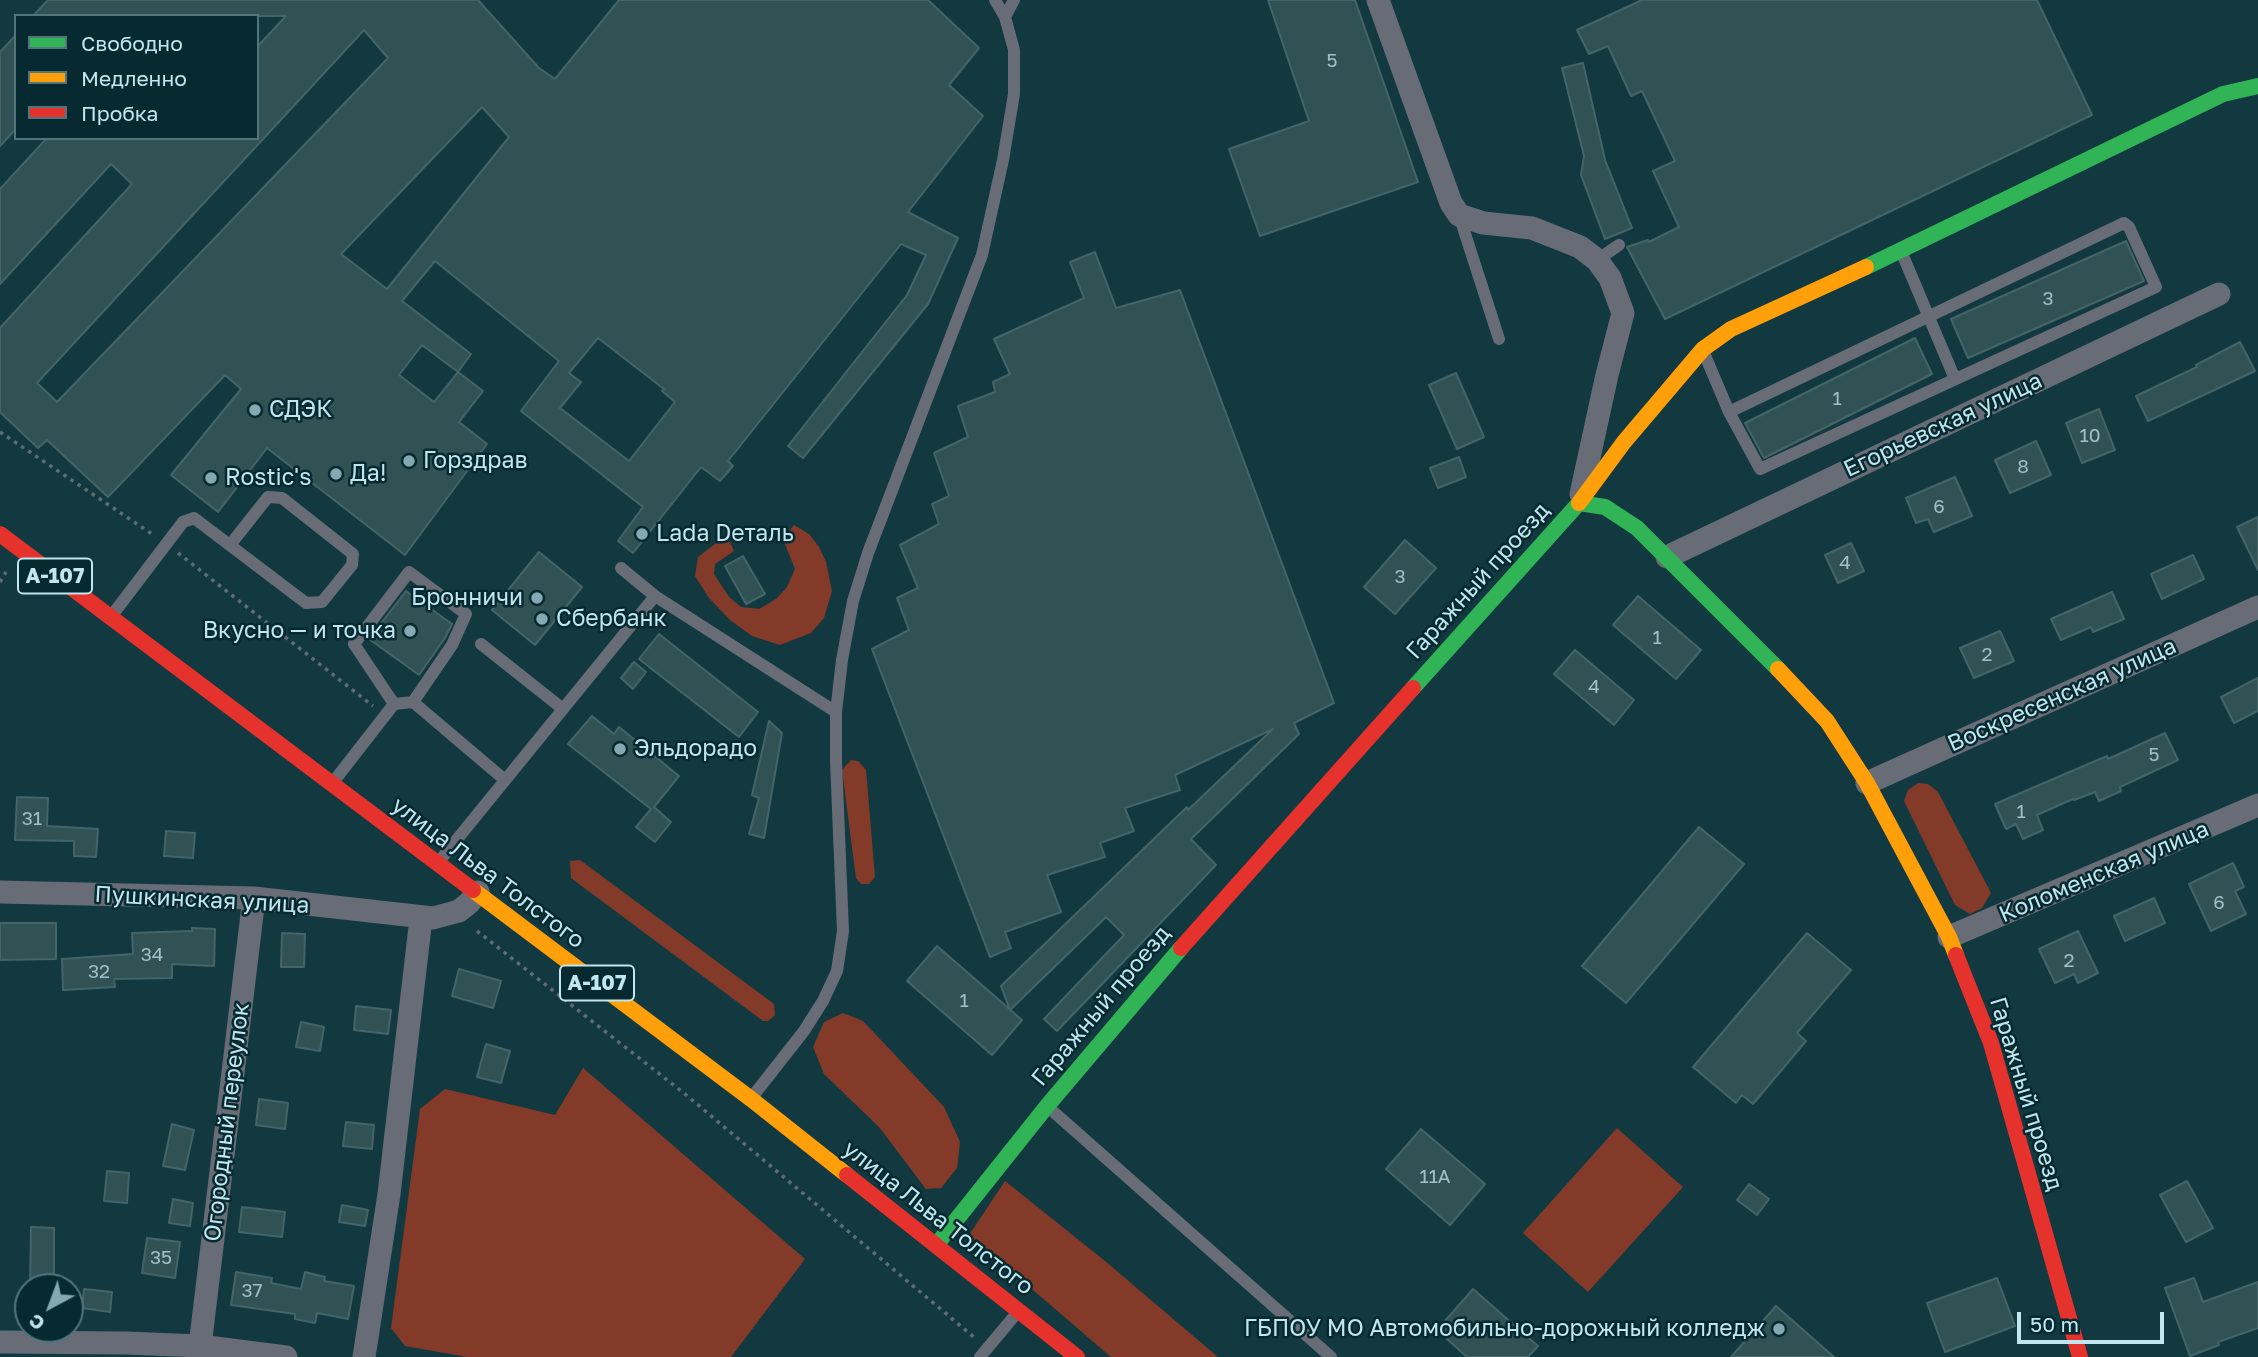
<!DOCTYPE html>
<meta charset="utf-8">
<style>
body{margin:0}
#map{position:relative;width:2258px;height:1357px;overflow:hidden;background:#133940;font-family:"Golos Text",sans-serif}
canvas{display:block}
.legend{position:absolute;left:14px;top:14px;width:245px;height:126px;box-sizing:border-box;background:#072a31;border:2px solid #51757d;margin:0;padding:9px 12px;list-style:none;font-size:21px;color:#c1e6ef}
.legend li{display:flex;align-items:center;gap:14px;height:35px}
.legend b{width:35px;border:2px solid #51757d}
.north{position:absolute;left:14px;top:1273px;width:70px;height:70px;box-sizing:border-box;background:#072a31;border:2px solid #51757d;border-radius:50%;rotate:221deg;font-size:19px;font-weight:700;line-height:28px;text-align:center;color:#c1e6ef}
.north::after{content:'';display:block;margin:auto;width:24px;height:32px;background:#84a9b2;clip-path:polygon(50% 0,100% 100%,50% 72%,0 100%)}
.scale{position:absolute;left:2017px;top:1312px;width:147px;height:32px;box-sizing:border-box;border:4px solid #c1e6ef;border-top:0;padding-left:9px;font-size:21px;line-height:24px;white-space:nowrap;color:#c1e6ef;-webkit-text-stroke:5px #072a31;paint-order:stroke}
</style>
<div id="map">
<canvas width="2258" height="1357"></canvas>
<ul class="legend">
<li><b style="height:9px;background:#30b455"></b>Свободно</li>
<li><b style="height:9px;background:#ff9f0a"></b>Медленно</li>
<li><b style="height:9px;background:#e5322d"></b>Пробка</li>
</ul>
<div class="north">С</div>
<div class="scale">50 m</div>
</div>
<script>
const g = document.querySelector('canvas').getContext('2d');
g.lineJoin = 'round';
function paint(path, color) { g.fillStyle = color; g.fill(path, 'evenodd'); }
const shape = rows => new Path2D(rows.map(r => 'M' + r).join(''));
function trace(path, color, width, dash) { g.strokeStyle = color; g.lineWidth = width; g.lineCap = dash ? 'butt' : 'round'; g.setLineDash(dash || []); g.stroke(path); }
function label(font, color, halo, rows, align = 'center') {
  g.font = font + ' "Golos Text",sans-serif'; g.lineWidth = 5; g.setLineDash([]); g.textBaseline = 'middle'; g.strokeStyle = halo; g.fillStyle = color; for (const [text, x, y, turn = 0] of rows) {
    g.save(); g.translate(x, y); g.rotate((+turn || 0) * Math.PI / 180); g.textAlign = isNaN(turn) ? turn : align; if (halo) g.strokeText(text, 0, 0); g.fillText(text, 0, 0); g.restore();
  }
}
const green = shape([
 [794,525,809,534,819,547,826,562,832,591,824,618,811,633,780,645,752,636,730,620,709,598,695,576,698,557,719,541,730,542,734,551,715,564,714,574,729,597,741,607,759,609,776,599,787,587,795,569,783,539],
 [851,760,858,761,866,770,875,877,869,884,861,884,856,878,842,770],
 [1918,783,1928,784,1938,792,1991,893,1982,908,1970,914,1955,905,1904,801,1908,790],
 [580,860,774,1004,775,1015,768,1021,763,1021,571,878,570,861],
 [843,1013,863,1021,944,1107,960,1142,957,1168,941,1188,926,1189,879,1127,824,1074,813,1047,824,1022],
 [583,1068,805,1259,731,1357,467,1357,405,1346,391,1328,420,1109,445,1089,555,1115],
 [1617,1128,1683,1187,1588,1292,1523,1233],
 [1005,1181,1105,1261,1218,1357,1111,1357,969,1235]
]);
const building = shape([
 [48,0,478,0,539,68,555,79,619,0,928,0,979,48,949,85,983,116,908,212,958,238,928,304,803,458,788,446,907,295,926,255,901,244,728,461,733,466,720,481,701,467,633,553,618,541,643,507,521,411,559,361,435,261,402,301,471,354,458,372,483,391,459,422,487,444,405,555,267,448,218,512,171,475,241,389,225,375,108,497,47,440,38,448,0,412,0,328,132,184,111,164,0,284,0,189,47,138,257,138,257,47,286,16,33,16,48,0],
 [364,30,388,58,57,402,37,383,364,30],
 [482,107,509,137,387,289,341,254,482,107],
 [598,338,664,389,662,391,675,402,629,461,560,408,581,382,569,373,598,338],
 [422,345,458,372,434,402,399,375,422,345],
 [1268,0,1355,0,1418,182,1260,236,1229,149,1309,121,1268,0],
 [1642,0,2037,0,2092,115,1665,319,1627,247,1648,240,1649,242,1679,227,1653,171,1675,161,1642,91,1631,96,1608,46,1589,54,1577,30,1642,0],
 [16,35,16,129,0,146,0,52,16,35],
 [1583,63,1605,160,1632,228,1605,239,1581,175,1584,156,1562,68,1583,63],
 [2126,241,2144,281,1968,358,1951,319,2126,241],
 [1095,252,1116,308,1180,290,1334,703,1294,723,1299,734,1191,839,1216,865,1057,1031,1044,1019,1124,935,1106,917,1010,1010,1001,986,1187,807,1188,810,1273,729,1175,775,1180,790,1125,808,1134,831,1100,843,1105,857,1047,875,1061,912,1005,932,1011,948,990,957,872,649,909,630,897,598,918,588,900,545,939,524,932,504,949,496,934,453,968,437,958,406,995,392,993,382,1010,374,994,339,1084,298,1070,262,1095,252],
 [1915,338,1932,374,1764,458,1745,423,1915,338],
 [2240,342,2255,371,2148,421,2136,396,2197,367,2196,365,2240,342],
 [1456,373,1484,437,1457,449,1429,385,1456,373],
 [2099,409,2115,450,2082,463,2066,423,2099,409],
 [2036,441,2051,475,2010,493,1995,460,2036,441],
 [1459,457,1466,477,1438,488,1430,468,1459,457],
 [1955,477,1972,516,1934,532,1928,519,1916,523,1906,498,1955,477],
 [2258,517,2258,570,2237,527,2258,517],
 [1405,540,1436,568,1395,614,1364,587,1405,540],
 [1851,543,1864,571,1838,583,1825,555,1851,543],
 [539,552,582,587,535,645,492,610,539,552],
 [2193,555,2204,579,2162,599,2151,574,2193,555],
 [743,556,765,594,746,604,725,566,743,556],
 [406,591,452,624,445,638,419,675,369,639,406,591],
 [2112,592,2124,619,2093,632,2091,627,2061,640,2051,619,2112,592],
 [1638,596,1701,650,1676,679,1613,625,1638,596],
 [2000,631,2014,661,1974,678,1960,648,2000,631],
 [659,634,758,712,739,737,639,659,659,634],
 [1575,650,1634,700,1614,725,1554,674,1575,650],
 [634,662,646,672,633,689,621,678,634,662],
 [2258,678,2258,711,2234,723,2221,697,2258,678],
 [592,716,614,734,619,727,679,776,654,807,671,822,655,842,636,827,651,809,568,744,592,716],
 [769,721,782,733,764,838,749,834,759,798,752,795,769,721],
 [2165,733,2178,760,2120,787,2121,791,2099,801,2095,792,2074,800,2073,799,2037,815,2043,830,2023,839,2016,824,2006,829,1995,804,2107,756,2108,759,2165,733],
 [17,797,48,798,47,826,98,829,96,857,74,856,74,841,15,840,17,797],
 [1699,827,1744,864,1626,1003,1582,966,1699,827],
 [166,831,195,833,193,858,164,856,166,831],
 [2233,863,2244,887,2235,891,2246,914,2211,931,2189,884,2233,863],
 [2154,898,2165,923,2125,941,2114,916,2154,898],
 [0,923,56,923,56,959,0,960,0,923],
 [192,928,215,929,214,966,172,964,172,978,114,979,115,987,63,990,62,959,133,954,132,933,192,931,192,928],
 [2078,931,2098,973,2078,983,2074,974,2055,983,2039,949,2078,931],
 [282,933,305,934,304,967,281,967,282,933],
 [1807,933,1851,970,1797,1033,1806,1041,1753,1104,1742,1095,1736,1103,1693,1067,1807,933],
 [937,946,1022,1020,992,1055,907,981,937,946],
 [459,969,501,981,493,1008,452,996,459,969],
 [356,1006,391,1010,388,1034,354,1030,356,1006],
 [301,1022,324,1027,320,1051,296,1047,301,1022],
 [486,1044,510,1051,501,1083,477,1077,486,1044],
 [259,1099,288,1103,285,1129,256,1125,259,1099],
 [346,1122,374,1125,372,1149,343,1146,346,1122],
 [172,1124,194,1130,185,1170,163,1166,172,1124],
 [1421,1129,1485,1184,1450,1225,1386,1169,1421,1129],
 [107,1171,129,1173,127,1203,104,1201,107,1171],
 [2187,1181,2213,1228,2186,1242,2160,1195,2187,1181],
 [1749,1184,1769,1199,1757,1215,1737,1200,1749,1184],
 [173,1199,193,1203,190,1226,169,1223,173,1199],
 [342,1205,368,1210,365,1226,339,1222,342,1205],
 [242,1207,285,1212,282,1237,239,1232,242,1207],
 [31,1227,54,1228,54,1287,30,1287,31,1227],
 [147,1238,180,1242,175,1278,142,1273,147,1238],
 [236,1272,272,1278,271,1283,301,1289,305,1272,325,1277,324,1281,354,1286,348,1319,317,1313,315,1323,295,1319,295,1314,231,1305,236,1272],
 [1997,1278,2015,1326,1945,1352,1927,1303,1997,1278],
 [2194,1278,2203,1302,2258,1282,2258,1328,2218,1342,2219,1345,2190,1356,2165,1288,2194,1278],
 [84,1289,112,1292,110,1312,82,1308,84,1289],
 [1473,1289,1538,1346,1528,1357,1467,1357,1437,1330,1473,1289],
 [1776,1306,1834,1357,1731,1357,1776,1306]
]);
const path = shape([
 [0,432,155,536],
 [178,553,373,706],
 [0,582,6,572],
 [477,931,685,1094,975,1338]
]);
const lane = shape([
 [1005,17,1014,0],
 [1459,215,1499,339],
 [1901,251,1955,379],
 [1597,260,1619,245],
 [1704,353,1729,412,2124,223,2129,227,2156,287,1760,469,1729,412],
 [621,568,655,596,836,712],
 [113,614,183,522,194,518,306,603,322,602,352,565,353,554,282,498,268,497,230,545],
 [481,644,563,709],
 [394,704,354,644,409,572,466,614,452,645,413,702],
 [334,781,394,704,413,702,505,780],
 [441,859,655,596],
 [753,1096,804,1031,823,1001,837,971,843,931,836,761,836,712,842,660,853,601,868,553,982,255,1003,160,1014,94,1014,50,1005,17,995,0],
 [1048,1107,1331,1357],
 [980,1357,1016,1314]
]);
const street = shape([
 [1378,0,1451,203,1459,215,1483,223,1532,228,1580,247,1597,260,1610,278,1623,313,1607,375,1581,494],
 [1667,557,2219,294],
 [1867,783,2258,607],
 [0,892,254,898,433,918,459,911,469,903,478,892],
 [1949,937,2258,805],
 [0,1342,127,1343,200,1346,286,1357],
 [200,1346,254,898],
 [364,1357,389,1194,421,918]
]);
const fast = shape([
 [1866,267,2223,94,2258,86],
 [1413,688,1579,503,1605,507,1637,528,1778,669],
 [937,1244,1047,1106,1181,948]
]);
const slow = shape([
 [1579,503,1624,442,1703,349,1731,329,1866,267],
 [1778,669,1827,721,1867,783,1949,937,1956,955],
 [473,890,751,1099,847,1175]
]);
const jam = shape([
 [0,534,473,890],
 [1181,948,1413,688],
 [1956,955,1991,1043,2080,1357],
 [847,1175,1077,1357]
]);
const markers = [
 [255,410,7,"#84a9b2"],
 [409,461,7,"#84a9b2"],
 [336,474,7,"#84a9b2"],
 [211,478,7,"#84a9b2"],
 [642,534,7,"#84a9b2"],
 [537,598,7,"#84a9b2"],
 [542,619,7,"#84a9b2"],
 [410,631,7,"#84a9b2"],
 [620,749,7,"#84a9b2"],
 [1779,1329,7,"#84a9b2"]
];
const numberNames = [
 ["5",1332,61],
 ["3",2048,299],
 ["1",1837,399],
 ["10",2090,436],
 ["8",2023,467],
 ["6",1939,507],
 ["4",1845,563],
 ["3",1400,577],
 ["1",1657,638],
 ["2",1987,655],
 ["4",1594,687],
 ["5",2154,755],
 ["1",2021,812],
 ["31",32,819],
 ["6",2219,903],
 ["34",152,955],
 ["2",2069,961],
 ["32",99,972],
 ["1",964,1001],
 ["11А",1435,1177],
 ["35",161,1258],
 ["37",252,1291]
];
const shields = [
 [55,576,74],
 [597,983,74]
];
const shieldNames = [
 ["А-107",55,576],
 ["А-107",597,983]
];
const poiNames = [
 ["СДЭК",269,410],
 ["Горздрав",423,461],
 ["Да!",350,474],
 ["Rostic's",225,478],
 ["Lada Dеталь",656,534],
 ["Бронничи",523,598,"right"],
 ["Сбербанк",556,619],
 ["Вкусно — и точка",396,631,"right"],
 ["Эльдорадо",634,749],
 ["ГБПОУ МО Автомобильно-дорожный колледж",1765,1329,"right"]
];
const streetNames = [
 ["Егорьевская улица",1943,425,-25],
 ["Гаражный проезд",1478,581,-48],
 ["Воскресенская улица",2062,695,-24],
 ["Коломенская улица",2104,872,-23],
 ["улица Льва Толстого",488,873,37],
 ["Пушкинская улица",202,900,3],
 ["Гаражный проезд",1101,1006,-50],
 ["Гаражный проезд",2026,1094,73],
 ["Огородный переулок",227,1122,-83],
 ["улица Льва Толстого",938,1218,38]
];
paint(green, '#843a29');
paint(building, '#305255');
trace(building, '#446568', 2);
trace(path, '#5f6c74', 3.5, [3.5, 5]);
trace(lane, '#676c76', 12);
trace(street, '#676c76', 23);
trace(fast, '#30b455', 16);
trace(slow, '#ff9f0a', 16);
trace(jam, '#e5322d', 16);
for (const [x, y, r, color] of markers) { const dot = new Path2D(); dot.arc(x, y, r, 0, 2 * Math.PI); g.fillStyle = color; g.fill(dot); trace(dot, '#072a31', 2.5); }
label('19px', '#9dc1c8', null, numberNames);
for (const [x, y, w] of shields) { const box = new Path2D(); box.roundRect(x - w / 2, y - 17.5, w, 35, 5); g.fillStyle = '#072a31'; g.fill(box); trace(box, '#c1e6ef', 2); }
label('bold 21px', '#c1e6ef', null, shieldNames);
label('23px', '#c1e6ef', '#072a31', poiNames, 'left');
label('23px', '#c1e6ef', '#072a31', streetNames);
</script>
